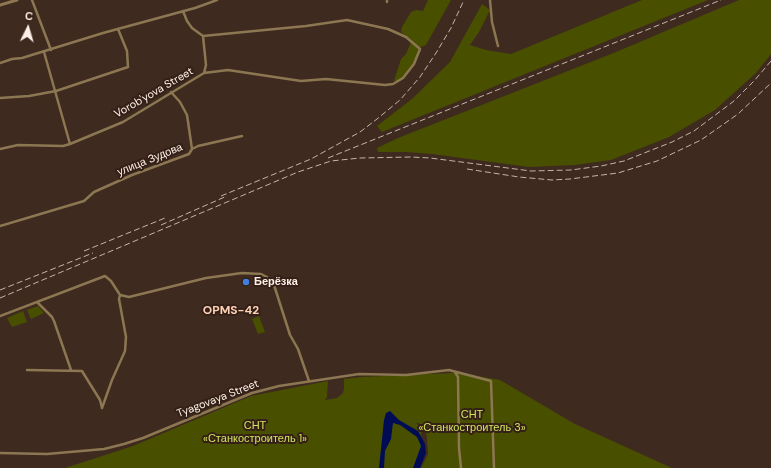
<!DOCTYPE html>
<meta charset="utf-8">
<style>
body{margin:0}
#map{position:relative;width:771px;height:468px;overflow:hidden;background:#3e2a1f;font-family:"DM Sans",sans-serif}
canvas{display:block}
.north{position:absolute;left:8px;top:8px;width:40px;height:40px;-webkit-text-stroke:3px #342016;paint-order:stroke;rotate:5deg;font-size:11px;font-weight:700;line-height:16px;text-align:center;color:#fef0e8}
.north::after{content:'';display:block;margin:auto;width:14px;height:18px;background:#fef0e8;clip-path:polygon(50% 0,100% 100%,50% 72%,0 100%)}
</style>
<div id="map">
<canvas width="771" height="468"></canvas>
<div class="north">С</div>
</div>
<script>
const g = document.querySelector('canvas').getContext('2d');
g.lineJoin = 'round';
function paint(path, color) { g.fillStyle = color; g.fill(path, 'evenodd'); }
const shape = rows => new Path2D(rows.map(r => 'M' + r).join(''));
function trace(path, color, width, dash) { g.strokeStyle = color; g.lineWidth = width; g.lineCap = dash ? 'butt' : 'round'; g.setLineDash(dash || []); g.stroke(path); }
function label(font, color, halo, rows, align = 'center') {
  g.font = font + ' "DM Sans",sans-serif'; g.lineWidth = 4; g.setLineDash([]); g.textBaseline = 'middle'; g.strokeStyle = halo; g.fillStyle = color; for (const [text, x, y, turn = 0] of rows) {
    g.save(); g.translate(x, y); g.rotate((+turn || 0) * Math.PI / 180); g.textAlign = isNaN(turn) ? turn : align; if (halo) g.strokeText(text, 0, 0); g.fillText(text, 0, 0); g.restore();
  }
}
const green = shape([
 [428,0,451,0,426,45,418,48,417,59,408,71,399,81,394,81,401,59,406,54,412,40,401,32,402,27,411,12,416,10,423,11],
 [642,0,708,0,382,132,377,126,412,99,450,62,482,4,490,10,479,32,470,45,486,50,511,54],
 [739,0,771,0,771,54,756,73,715,110,669,137,611,160,575,165,529,167,432,154,406,152,378,152,377,148,398,138,616,52],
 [38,306,44,313,31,319,27,310],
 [23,311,27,322,12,327,7,318],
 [259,316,265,332,258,334,252,319],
 [455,372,500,380,575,424,672,468,421,468,428,454,426,427,416,422,421,429,422,449,415,468,65,468,133,446,251,396,328,381,327,397,325,400,337,398,343,393,344,388,344,379,361,377,453,373]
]);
const water = shape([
 [390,411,399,420,418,431,422,438,425,444,426,453,420,468,413,468,421,446,417,437,400,425,393,423,391,439,385,451,384,468,379,468,384,420,386,413]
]);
const minor = shape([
 [32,0,51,50],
 [387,0,387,2],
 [490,0,492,22,498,46],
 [203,36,206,65,204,73],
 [44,52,70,144],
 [0,63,12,59,22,58,103,33,195,8,217,0],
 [171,92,180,102,187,115,192,149],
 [0,98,29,96,56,91,128,67,127,51,118,29],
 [0,149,18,145,63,146,70,144,123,122,204,73,228,70,301,81,326,79,385,85,393,84,403,78,414,64,420,49,406,37,388,29,347,20,306,26,203,36,192,28,187,21,183,11],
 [0,226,84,201,94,192,132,175,189,154,192,149,198,146,242,136],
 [37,302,52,317,54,321,71,370],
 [0,316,105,276,111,281,120,295,129,297,206,278,242,273,261,274,267,277,274,285,290,335,298,349,309,381],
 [27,370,82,371,100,400,102,408],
 [455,372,458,377,459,448,461,468],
 [102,408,112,380,125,351,126,337,119,299,120,295],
 [0,453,47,454,104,449,124,444,143,438,252,393,279,386,359,374,406,375,449,370,491,381,494,468]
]);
const tertiary = shape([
 [0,5,17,0]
]);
const rail = shape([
 [328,158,721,0],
 [467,169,519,177,552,180,570,179,618,173,657,161,701,140,738,114,771,83],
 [221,196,311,159,360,132,377,119,400,100,420,77,436,53,451,28,464,0],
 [161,225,227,196],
 [84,251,165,218],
 [0,290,93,253],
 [0,298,298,172,331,161,360,158,411,157,430,158,531,171,571,170,601,166,624,161,672,142,694,131,734,101,754,81,771,61]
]);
const markers = [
 [246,282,4,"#3f7fe0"]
];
const streetNames = [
 ["Vorob'yova Street",154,93,-30],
 ["улица Зудова",150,160,-22],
 ["Tyagovaya Street",218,399,-21]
];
const poiNames = [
 ["Берёзка",254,282]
];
const parkNames = [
 ["СНТ",472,415],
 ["«Станкостроитель 3»",472,428],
 ["СНТ",255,426],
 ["«Станкостроитель 1»",255,439]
];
const neighbourhoodNames = [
 ["OPMS-42",231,311]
];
paint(green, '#485000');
paint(water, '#010c55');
trace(minor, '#8c7752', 2.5);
trace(tertiary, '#8c7752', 3);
trace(rail, '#c5b5ac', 1, [6, 3]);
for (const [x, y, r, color] of markers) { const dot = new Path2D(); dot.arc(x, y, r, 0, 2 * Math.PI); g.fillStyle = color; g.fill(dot); trace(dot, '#342016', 1.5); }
label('11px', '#fef0e8', '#342016', streetNames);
label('bold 11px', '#fef0e8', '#342016', poiNames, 'left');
label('11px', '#d2e45d', '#342016', parkNames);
label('bold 12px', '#fdd1b8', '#342016', neighbourhoodNames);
</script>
